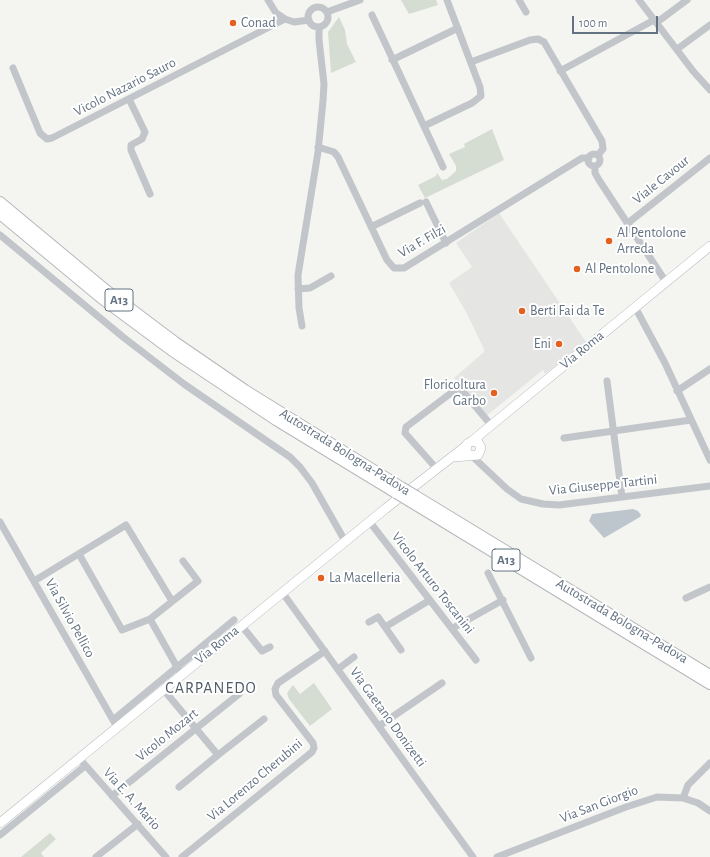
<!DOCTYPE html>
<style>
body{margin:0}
#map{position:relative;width:710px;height:857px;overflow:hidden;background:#f4f5f1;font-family:"Alegreya Sans",sans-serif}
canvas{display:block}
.scale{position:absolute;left:572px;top:16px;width:86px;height:18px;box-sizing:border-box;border:2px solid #637282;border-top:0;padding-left:5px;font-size:12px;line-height:14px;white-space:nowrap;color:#637282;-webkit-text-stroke:3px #fff;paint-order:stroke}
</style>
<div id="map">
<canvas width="710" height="857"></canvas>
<div class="scale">100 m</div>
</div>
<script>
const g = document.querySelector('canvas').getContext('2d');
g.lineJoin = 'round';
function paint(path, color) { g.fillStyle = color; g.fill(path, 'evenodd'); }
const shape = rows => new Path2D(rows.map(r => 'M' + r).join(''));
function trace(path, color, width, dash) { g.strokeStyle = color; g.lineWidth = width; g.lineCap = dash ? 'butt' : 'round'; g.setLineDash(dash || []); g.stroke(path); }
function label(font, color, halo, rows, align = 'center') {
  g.font = font + ' "Alegreya Sans",sans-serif'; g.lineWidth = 4; g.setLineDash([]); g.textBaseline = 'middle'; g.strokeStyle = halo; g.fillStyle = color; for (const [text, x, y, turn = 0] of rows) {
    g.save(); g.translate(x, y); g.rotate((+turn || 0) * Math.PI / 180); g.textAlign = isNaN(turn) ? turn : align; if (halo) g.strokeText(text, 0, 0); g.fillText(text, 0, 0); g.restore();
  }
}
const built = shape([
 [499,213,586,342,545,374,543,370,485,417,454,378,484,352,484,349,466,312,449,283,472,267,456,243]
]);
const green = shape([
 [401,0,436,0,438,5,409,14],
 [339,17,345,30,347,44,356,62,331,73,328,32],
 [492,129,504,160,425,198,418,185,436,176,437,173,442,180,447,179,456,171,456,166,449,154,465,147,464,144],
 [314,683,332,709,310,726,289,699,287,693,293,685,300,694],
 [50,833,56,839,41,853,44,857,21,857]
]);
const water = shape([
 [633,509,638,511,641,515,640,517,604,538,589,521,592,514]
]);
const minor = shape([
 [268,0,276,13,285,19,294,22,309,20],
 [519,0,526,12],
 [639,0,693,71,710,90],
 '308 17a10 10 0 1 1 20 0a10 10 0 1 1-20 0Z',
 [327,12,360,0],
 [372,15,443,167],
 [660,20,687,0],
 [680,47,710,25],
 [392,60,458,28],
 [471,62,530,40,538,39,544,42,602,141,603,149,598,155],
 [13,68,40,133,47,139,52,138,285,19],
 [560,71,654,20],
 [129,99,145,132,142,139,131,145,131,150,150,194],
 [424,126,472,103,481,96,480,87,447,0],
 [318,147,334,152,338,157,387,260,394,268,404,268,582,158,589,158],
 '588 160a6 6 0 1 1 12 0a6 6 0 1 1-12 0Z',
 [595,166,595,173,599,180,666,282],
 [426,202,446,243],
 [628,223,710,158],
 [371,227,420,203],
 [0,235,123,337,184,384,290,457,300,467,312,483,345,541],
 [298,289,310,288,331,276],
 [635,307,665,363,710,460],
 [302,326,299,308,298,275,318,152,323,101,324,84,319,40,319,27],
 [607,381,622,497],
 [677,391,710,369],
 [564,438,691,420],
 [473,457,507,489,521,499,543,504,559,505,710,486],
 [436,468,405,433,406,427,459,387,491,425],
 [369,521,476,660],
 [0,522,117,727],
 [79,554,122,630,150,619,181,674],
 [488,573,531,658],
 [34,581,126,525,172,601],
 [282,592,473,857],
 [686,598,710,587],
 [150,619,198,581,183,561],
 [369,622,378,617,385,627],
 [241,625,262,651,270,647],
 [453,628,503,600],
 [401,650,385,627,430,600],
 [338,669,354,657],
 [163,689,218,755,264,719],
 [113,720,234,620],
 [379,726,442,683],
 [79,758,166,857],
 [179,787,218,755],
 [112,796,239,694],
 [683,798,688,785,710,763],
 [0,835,85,766],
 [96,857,138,824],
 [182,857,312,752,314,748,313,743,276,695,275,689,278,683,325,651],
 [497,857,626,807,657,797,683,798,698,803,710,811]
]);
const major = shape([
 [472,441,710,246],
 [453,457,478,455,481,448,478,442,472,441,467,444,466,451,469,455],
 [0,823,385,509,466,446]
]);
const highway = shape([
 [0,202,106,290,175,342,245,390,401,487],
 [0,214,101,298,171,350,276,420,396,493],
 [416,496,710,675],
 [411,502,710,684]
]);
const highwayBridge = shape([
 [401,487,416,496],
 [396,493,411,502]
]);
const markers = [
 [233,23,4,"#e46021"],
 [609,241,4,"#e46021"],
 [577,269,4,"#e46021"],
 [522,311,4,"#e46021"],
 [559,344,4,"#e46021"],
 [494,393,4,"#e46021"],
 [321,578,4,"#e46021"]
];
const shields = [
 [119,300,28],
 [506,560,28]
];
const shieldNames = [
 ["A13",119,300],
 ["A13",506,560]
];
const poiNames = [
 ["Conad",241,23],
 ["Al Pentolone",617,233],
 ["Arreda",617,249],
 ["Al Pentolone",585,269],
 ["Berti Fai da Te",530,311],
 ["Eni",551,344,"right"],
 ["Floricoltura",486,385,"right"],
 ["Garbo",486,401,"right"],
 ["La Macelleria",329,578]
];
const streetNames = [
 ["Vicolo Nazario Sauro",125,87,-27],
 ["Viale Cavour",661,180,-39],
 ["Via F. Filzi",422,241,-30],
 ["Via Roma",582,350,-39],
 ["Autostrada Bologna-Padova",345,452,32],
 ["Via Giuseppe Tartini",603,485,-6],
 ["Vicolo Arturo Toscanini",433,583,52],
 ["Via Silvio Pellico",70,618,61],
 ["Autostrada Bologna-Padova",622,621,31],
 ["Via Roma",217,645,-39],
 ["Via Gaetano Donizetti",388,717,54],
 ["Vicolo Mozart",167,735,-39],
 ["Via Lorenzo Cherubini",255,780,-40],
 ["Via E. A. Mario",132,799,48],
 ["Via San Giorgio",599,804,-21]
];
const quarterNames = [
 ["CARPANEDO",211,688]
];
paint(built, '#e5e6e4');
paint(green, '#d5dcd2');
paint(water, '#bdc6cc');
trace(major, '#b5b9bd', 10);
trace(highway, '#b5b8bb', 12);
trace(minor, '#c2c5c9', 7);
trace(major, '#fff', 9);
trace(highway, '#fff', 10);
trace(highwayBridge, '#b5b8bb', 12, []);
trace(highwayBridge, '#fff', 10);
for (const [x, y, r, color] of markers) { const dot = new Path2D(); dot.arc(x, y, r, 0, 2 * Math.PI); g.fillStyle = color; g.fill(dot); trace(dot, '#fff', 1.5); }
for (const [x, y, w] of shields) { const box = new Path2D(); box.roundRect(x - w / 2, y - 11, w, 22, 3); g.fillStyle = '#fff'; g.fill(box); trace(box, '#637282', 1); }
label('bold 13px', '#637282', null, shieldNames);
label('14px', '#637282', '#fff', poiNames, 'left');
label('14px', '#637282', '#fff', streetNames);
g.letterSpacing = '1px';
label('16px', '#515c67', '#fff', quarterNames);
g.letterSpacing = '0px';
</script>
